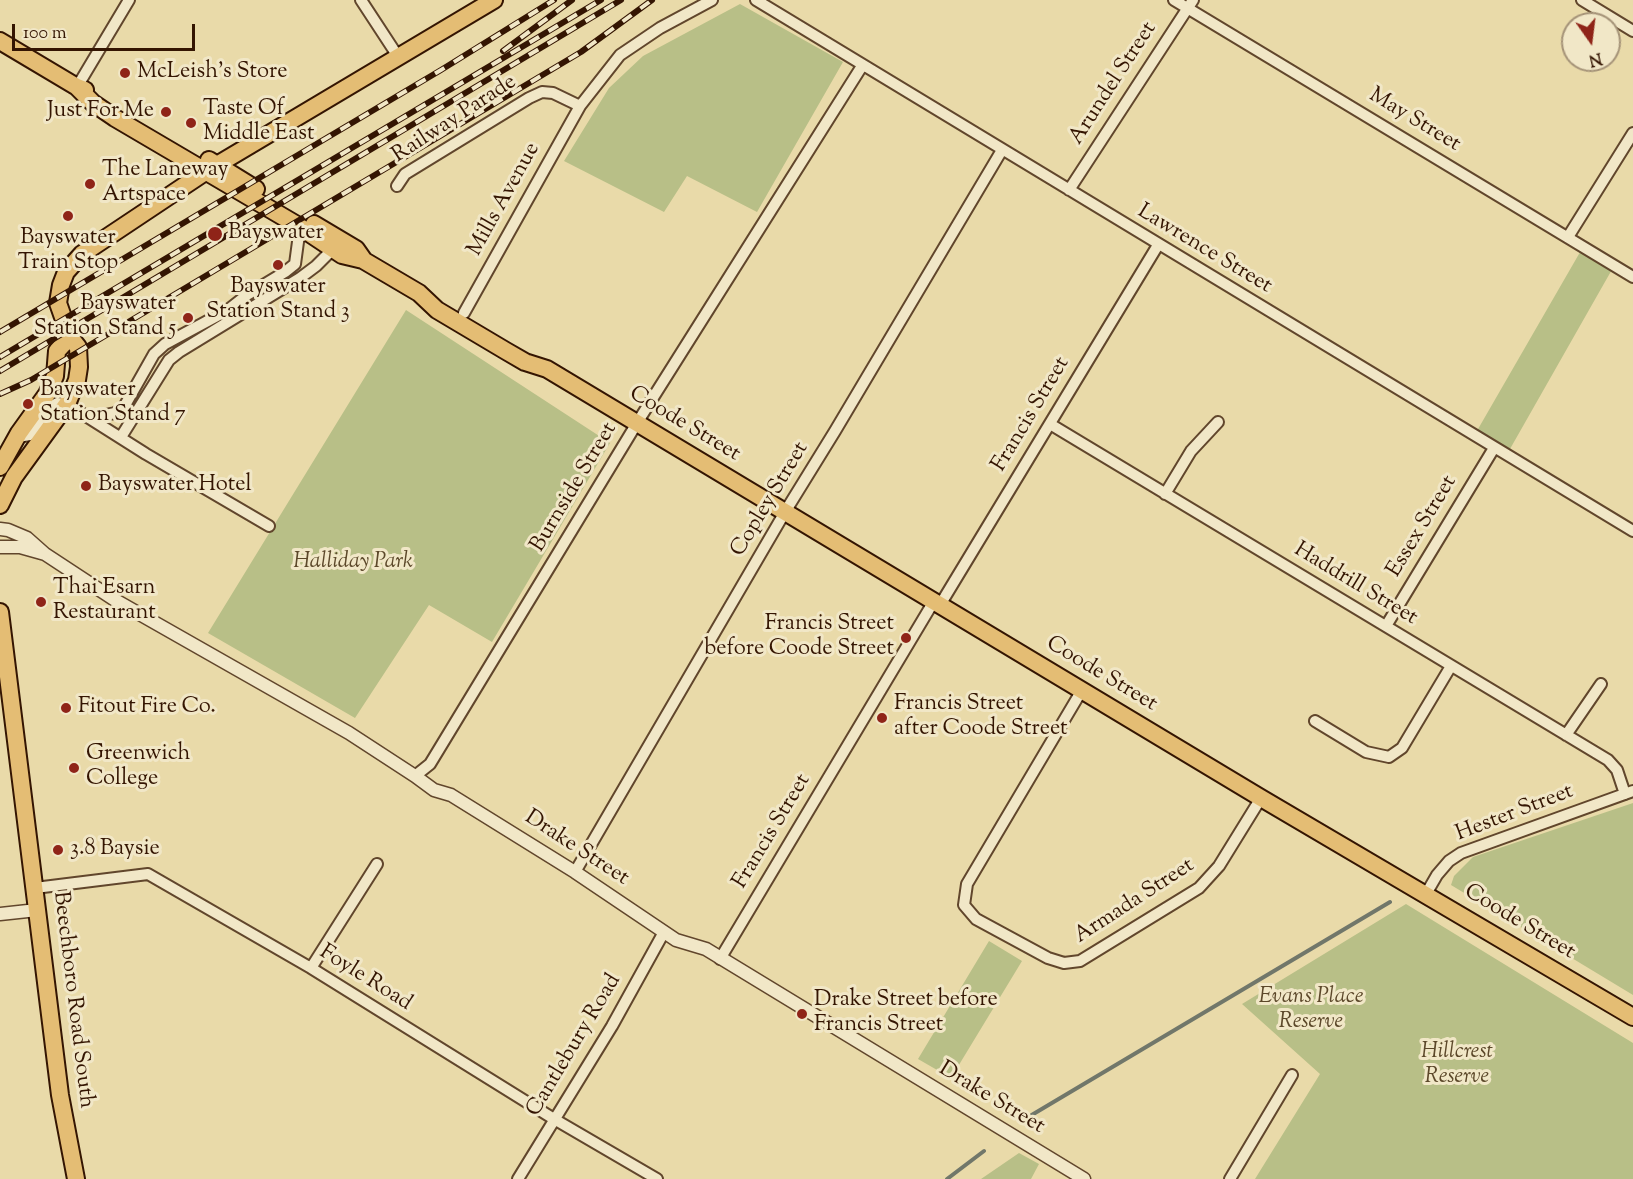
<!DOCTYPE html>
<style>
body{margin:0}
#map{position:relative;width:1633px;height:1179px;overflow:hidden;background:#e9daa9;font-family:"Sorts Mill Goudy",serif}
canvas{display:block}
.north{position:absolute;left:1561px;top:12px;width:60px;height:60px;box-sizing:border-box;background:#f1e7c7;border:2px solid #a59378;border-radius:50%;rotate:166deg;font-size:16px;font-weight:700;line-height:24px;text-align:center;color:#341502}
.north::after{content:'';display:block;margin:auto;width:21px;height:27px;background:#8f2418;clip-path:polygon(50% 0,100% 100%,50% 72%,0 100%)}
.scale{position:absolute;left:12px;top:24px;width:183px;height:27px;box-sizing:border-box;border:3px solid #341502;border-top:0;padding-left:8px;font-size:18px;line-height:21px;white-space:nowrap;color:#341502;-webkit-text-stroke:4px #f1e7c7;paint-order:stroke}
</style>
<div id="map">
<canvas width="1633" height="1179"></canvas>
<div class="north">N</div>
<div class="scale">100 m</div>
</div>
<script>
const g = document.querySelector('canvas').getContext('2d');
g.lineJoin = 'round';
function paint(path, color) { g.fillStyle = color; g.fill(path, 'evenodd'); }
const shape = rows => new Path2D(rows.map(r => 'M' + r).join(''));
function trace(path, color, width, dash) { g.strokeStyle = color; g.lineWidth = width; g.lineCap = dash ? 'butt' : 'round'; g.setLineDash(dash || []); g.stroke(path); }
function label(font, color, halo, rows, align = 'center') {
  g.font = font + ' "Sorts Mill Goudy",serif'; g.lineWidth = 6; g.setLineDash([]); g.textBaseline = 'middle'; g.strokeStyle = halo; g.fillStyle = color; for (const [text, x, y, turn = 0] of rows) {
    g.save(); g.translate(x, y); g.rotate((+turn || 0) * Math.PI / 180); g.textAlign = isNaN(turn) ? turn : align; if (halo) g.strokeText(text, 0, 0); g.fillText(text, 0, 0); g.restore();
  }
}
const green = shape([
 [740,4,843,62,757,212,687,176,664,212,564,161,609,88,643,56],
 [1583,247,1614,266,1506,456,1474,436],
 [406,310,610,443,492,642,429,605,355,718,208,633],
 [1633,803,1633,995,1451,885,1454,876,1473,857],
 [1406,904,1633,1043,1633,1179,1255,1179,1320,1074,1242,1004],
 [989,941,1022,961,951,1078,918,1059],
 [1019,1153,1039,1164,1031,1179,981,1179]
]);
const stream = shape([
 [1030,1116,1390,902],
 [947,1179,984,1151]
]);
const minor = shape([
 [361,0,399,58],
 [756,0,1633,531],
 [1174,0,1633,277],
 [1582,0,1633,31],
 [77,87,129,0],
 [397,186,405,174,529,98,542,92,553,93,580,106],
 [1069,190,1193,0],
 [1568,237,1633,133],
 [464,313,580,106,620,55,660,28,712,0],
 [91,418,115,413,124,407,154,354,165,344,228,310,247,295,285,272,295,264,300,227],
 [1050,424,1608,760,1617,770,1625,794],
 [17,437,30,435,50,407,57,403,67,404,146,454,269,526],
 [121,437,169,360,179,352,300,278,316,266,333,249],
 [1165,494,1191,451,1218,422],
 [940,605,1158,245],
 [1386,626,1494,448],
 [1082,690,967,884,964,905,976,919,1048,958,1064,963,1080,961,1199,888,1219,866,1261,798],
 [1315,721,1366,752,1389,757,1402,748,1451,666],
 [1566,735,1601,684],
 [415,776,430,764,637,423,862,66],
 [575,872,785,512,835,431,1002,150],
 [35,888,148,874,311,968,554,1119,657,1179],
 [1426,894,1437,875,1449,861,1461,853,1633,791],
 [720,959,934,601],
 [311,968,377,864],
 [518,1179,612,1026,664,932],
 [1230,1179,1292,1075]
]);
const tertiary = shape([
 [0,529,8,530,27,538,45,554,115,600,349,733,415,776,434,790,451,795,575,872,676,940,706,949,1084,1179],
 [0,547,20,547,45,554],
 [0,914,37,910]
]);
const primary = shape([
 [0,41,77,87,85,90],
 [77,87,93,103,115,118,297,225,342,255,363,260,419,293,437,310,506,351,525,362,547,369,1261,798,1633,1017],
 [209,160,256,189],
 [314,224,356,249,363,259],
 [0,467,19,433,47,394,55,376,57,351,70,337],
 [0,505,14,477,67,404,77,380,79,367,78,347,70,337,58,303,61,285,66,272,82,254,205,172,494,0],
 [0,612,60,1095,76,1179]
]);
const rail = shape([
 [503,51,572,0],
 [0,332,441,70,554,0],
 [0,357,601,0],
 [0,371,621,0],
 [0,394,31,380,581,52,652,0]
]);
const markers = [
 [125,73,6,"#8f2418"],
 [166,112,6,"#8f2418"],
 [191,123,6,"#8f2418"],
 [90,184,6,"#8f2418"],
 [68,216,6,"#8f2418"],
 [215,234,8,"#8f2418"],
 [278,265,6,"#8f2418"],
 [188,318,6,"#8f2418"],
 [28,404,6,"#8f2418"],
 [86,486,6,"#8f2418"],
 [41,602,6,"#8f2418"],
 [906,638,6,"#8f2418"],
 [66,708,6,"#8f2418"],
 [882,718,6,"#8f2418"],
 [74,768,6,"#8f2418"],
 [58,850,6,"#8f2418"],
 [802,1014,6,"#8f2418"]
];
const poiNames = [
 ["McLeish's Store",137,73],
 ["Taste Of",203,110],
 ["Middle East",203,135],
 ["Just For Me",154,112,"right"],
 ["The Laneway",102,171],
 ["Artspace",102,196],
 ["Bayswater",228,234],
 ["Bayswater",68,239,"center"],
 ["Train Stop",68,264,"center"],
 ["Bayswater",278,288,"center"],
 ["Station Stand 3",278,313,"center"],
 ["Bayswater",176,305,"right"],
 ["Station Stand 5",176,330,"right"],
 ["Bayswater",40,391],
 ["Station Stand 7",40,416],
 ["Bayswater Hotel",98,486],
 ["Thai Esarn",53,589],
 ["Restaurant",53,614],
 ["Francis Street",894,625,"right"],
 ["before Coode Street",894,650,"right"],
 ["Francis Street",894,705],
 ["after Coode Street",894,730],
 ["Fitout Fire Co.",78,708],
 ["Greenwich",86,755],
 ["College",86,780],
 ["3.8 Baysie",70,850],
 ["Drake Street before",814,1001],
 ["Francis Street",814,1026]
];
const streetNames = [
 ["Arundel Street",1114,84,-57],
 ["Railway Parade",455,120,-33],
 ["May Street",1414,121,31],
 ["Mills Avenue",505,200,-61],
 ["Lawrence Street",1204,250,31],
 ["Francis Street",1032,415,-59],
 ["Coode Street",684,425,31],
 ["Burnside Street",575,488,-59],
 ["Copley Street",771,500,-59],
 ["Essex Street",1423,527,-59],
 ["Haddrill Street",1355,585,31],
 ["Coode Street",1101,675,31],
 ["Hester Street",1515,814,-21],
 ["Francis Street",773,832,-59],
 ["Drake Street",576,849,33],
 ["Armada Street",1135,902,-33],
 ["Coode Street",1519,923,31],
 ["Foyle Road",365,979,32],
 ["Beechboro Road South",72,1000,83],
 ["Cantlebury Road",575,1046,-59],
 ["Drake Street",991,1099,31]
];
const parkNames = [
 ["Halliday Park",353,563],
 ["Evans Place",1311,998],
 ["Reserve",1311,1023],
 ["Hillcrest",1457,1053],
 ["Reserve",1457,1078]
];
paint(green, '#b8bf87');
trace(stream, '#71776a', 4);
trace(minor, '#61462c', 14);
trace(tertiary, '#61462c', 15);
trace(primary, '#341502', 20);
trace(minor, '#f1e7c7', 10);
trace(tertiary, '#f1e7c7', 12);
trace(primary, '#e4bd74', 16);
trace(rail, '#341502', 6);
trace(rail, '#f1e7c7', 4, [11]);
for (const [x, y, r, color] of markers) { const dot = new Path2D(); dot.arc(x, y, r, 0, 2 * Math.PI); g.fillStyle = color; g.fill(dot); trace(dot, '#f1e7c7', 2); }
label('22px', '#341502', '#f1e7c7', poiNames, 'left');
label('22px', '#341502', '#f1e7c7', streetNames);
label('italic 22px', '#5c482a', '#f1e7c7', parkNames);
</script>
